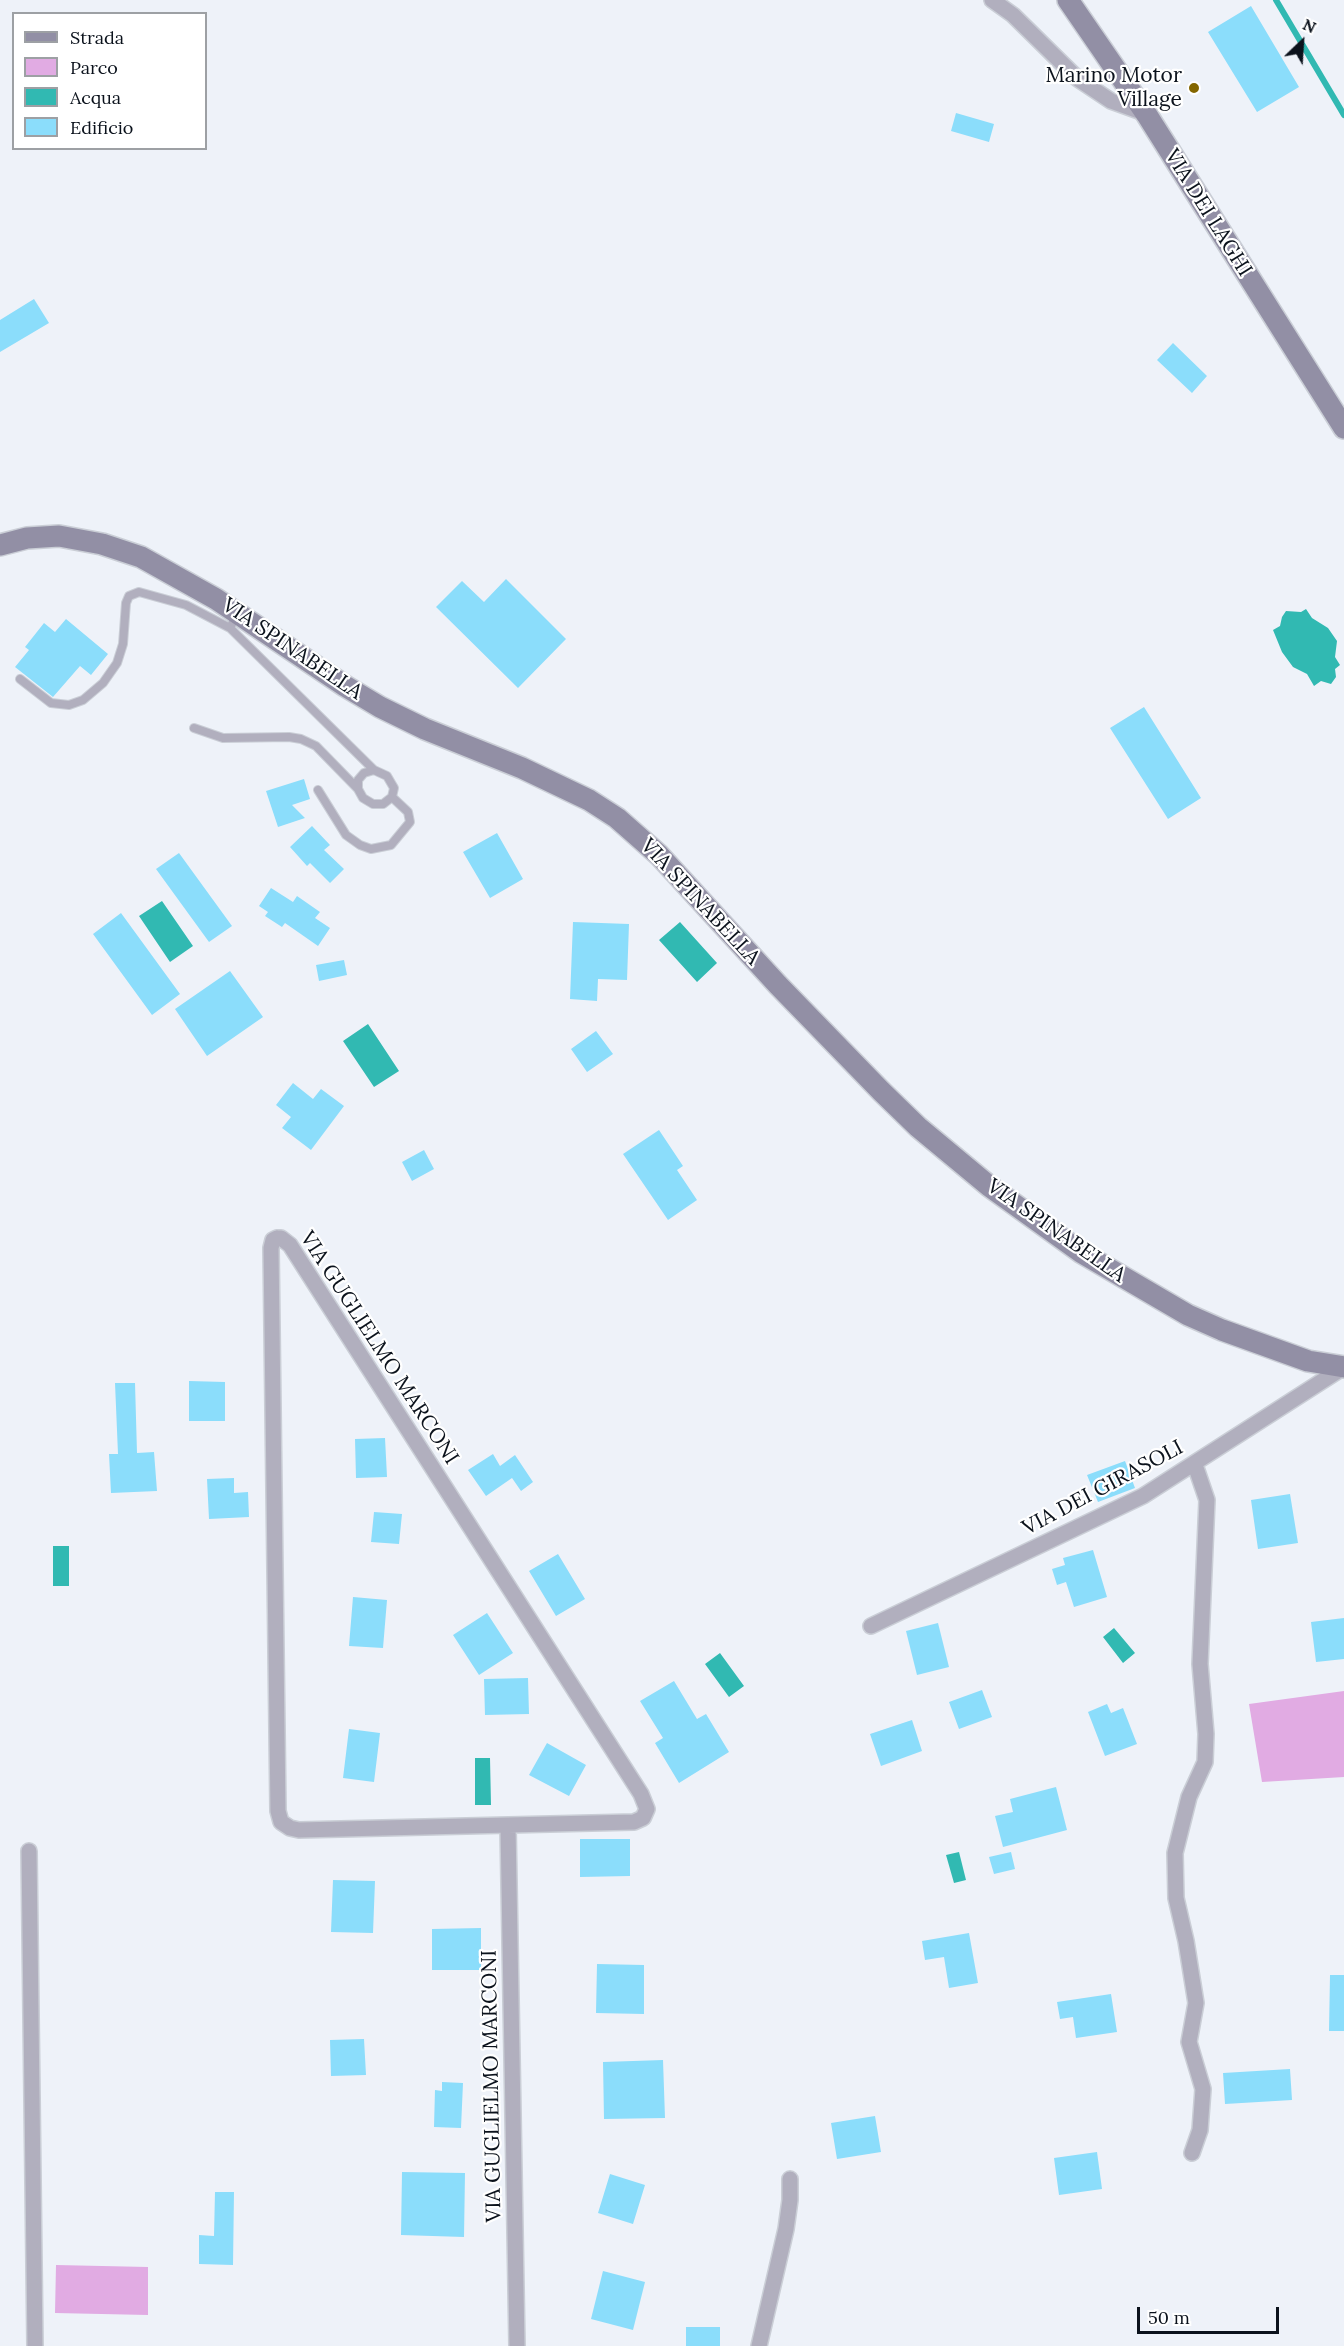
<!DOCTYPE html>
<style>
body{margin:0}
#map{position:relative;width:1344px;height:2346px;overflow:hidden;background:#eef2f9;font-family:Lora,serif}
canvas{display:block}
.legend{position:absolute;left:12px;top:12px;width:195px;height:138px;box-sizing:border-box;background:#fff;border:2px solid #9da0a4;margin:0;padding:8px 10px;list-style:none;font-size:18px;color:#0b121c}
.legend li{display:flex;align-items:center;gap:12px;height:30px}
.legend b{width:30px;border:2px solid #9da0a4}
.north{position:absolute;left:1272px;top:12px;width:60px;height:60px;-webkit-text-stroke:4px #fff;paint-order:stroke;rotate:25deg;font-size:16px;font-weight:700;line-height:24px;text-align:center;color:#0b121c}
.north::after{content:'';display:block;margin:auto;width:21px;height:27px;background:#0b121c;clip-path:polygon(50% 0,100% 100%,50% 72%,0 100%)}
.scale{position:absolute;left:1137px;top:2307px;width:142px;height:27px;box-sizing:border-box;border:3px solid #0b121c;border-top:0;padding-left:8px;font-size:18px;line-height:21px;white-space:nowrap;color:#0b121c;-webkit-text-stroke:4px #fff;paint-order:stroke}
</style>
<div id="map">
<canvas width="1344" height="2346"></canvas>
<ul class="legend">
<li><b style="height:8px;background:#928fa5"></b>Strada</li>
<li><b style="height:16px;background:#e1abe3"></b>Parco</li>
<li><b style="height:16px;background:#31b9b2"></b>Acqua</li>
<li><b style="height:16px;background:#8bddfb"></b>Edificio</li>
</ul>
<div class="north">N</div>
<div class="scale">50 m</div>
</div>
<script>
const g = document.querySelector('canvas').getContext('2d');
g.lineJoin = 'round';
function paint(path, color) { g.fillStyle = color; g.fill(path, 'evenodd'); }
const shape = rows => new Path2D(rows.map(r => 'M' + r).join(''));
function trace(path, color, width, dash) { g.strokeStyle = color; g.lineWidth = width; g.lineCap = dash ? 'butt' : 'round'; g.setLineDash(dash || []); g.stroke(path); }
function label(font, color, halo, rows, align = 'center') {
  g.font = font + ' Lora,serif'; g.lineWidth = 4.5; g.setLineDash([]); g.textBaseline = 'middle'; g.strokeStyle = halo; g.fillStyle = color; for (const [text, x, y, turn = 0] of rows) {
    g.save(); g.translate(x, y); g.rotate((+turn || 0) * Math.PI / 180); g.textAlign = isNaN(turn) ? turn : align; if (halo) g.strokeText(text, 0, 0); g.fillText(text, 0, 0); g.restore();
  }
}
const green = shape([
 [1344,1691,1344,1777,1262,1782,1249,1704],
 [56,2265,148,2267,148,2315,55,2313]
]);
const water = shape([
 [1306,609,1312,618,1328,628,1337,641,1335,657,1340,665,1335,669,1336,677,1331,684,1321,681,1314,686,1307,674,1293,667,1282,652,1273,630,1280,626,1282,617,1286,611,1301,612],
 [162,901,193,946,170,962,139,916],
 [680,922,717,963,697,982,659,940],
 [368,1024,399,1071,374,1087,343,1041],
 [53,1546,69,1546,69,1586,53,1586],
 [1114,1628,1135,1653,1123,1663,1103,1637],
 [720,1653,744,1686,729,1697,705,1664],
 [475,1758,490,1758,491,1805,475,1805],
 [959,1852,966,1880,954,1883,946,1855]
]);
const stream = shape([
 [1276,0,1344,115]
]);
const building = shape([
 [1251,6,1299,87,1257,112,1208,32],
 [956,113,994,124,989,142,951,131],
 [34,299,49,323,0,352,0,320],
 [1173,343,1207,376,1192,393,1157,360],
 [506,579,566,639,518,688,436,607,462,581,484,602],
 [66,619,108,654,91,675,80,666,53,697,15,667,29,650,25,647,44,623,55,632],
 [1144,707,1201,798,1168,819,1110,728],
 [304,779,310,799,292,805,305,818,278,827,266,791],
 [312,826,330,845,324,850,344,869,330,883,310,863,307,866,290,847],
 [497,833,523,879,490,898,463,852],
 [179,853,232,926,209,942,156,869],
 [271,888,293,902,297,896,320,912,315,918,330,928,318,946,285,923,282,927,265,916,268,912,259,906],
 [121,913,180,994,152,1015,93,934],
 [573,922,629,924,627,980,598,979,597,1001,570,999],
 [344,960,347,975,319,981,316,965],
 [230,971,263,1017,207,1056,175,1009],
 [596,1031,613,1054,587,1072,571,1049],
 [293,1083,313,1099,321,1089,344,1106,311,1150,282,1128,291,1117,276,1105],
 [659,1130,683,1166,677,1170,697,1200,668,1220,623,1154],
 [424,1150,434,1169,412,1181,402,1162],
 [189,1381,225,1382,225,1421,189,1421],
 [115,1383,135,1383,137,1453,154,1452,157,1491,111,1493,109,1454,118,1454],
 [385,1438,387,1477,356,1478,355,1439],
 [493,1454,500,1466,515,1455,533,1482,521,1491,512,1478,486,1496,468,1470],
 [1125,1461,1135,1488,1098,1502,1087,1475],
 [234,1478,234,1493,248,1492,249,1517,209,1519,207,1479],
 [1290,1494,1298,1543,1258,1549,1251,1500],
 [374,1512,402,1514,399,1544,371,1542],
 [1093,1550,1107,1597,1074,1607,1066,1582,1057,1585,1052,1569,1065,1565,1063,1558],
 [558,1554,585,1599,556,1616,529,1571],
 [353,1597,387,1600,383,1648,349,1646],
 [487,1613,513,1653,479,1675,453,1635],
 [1344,1618,1344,1659,1316,1662,1311,1622],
 [938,1623,949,1667,917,1675,906,1631],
 [528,1678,529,1714,485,1715,484,1679],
 [674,1681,697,1719,706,1714,729,1752,679,1783,655,1743,663,1738,640,1701],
 [982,1690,992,1717,959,1729,949,1702],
 [1107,1704,1111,1713,1123,1708,1137,1744,1105,1756,1088,1712],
 [912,1720,922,1751,881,1766,870,1734],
 [349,1729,380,1733,374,1782,343,1778],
 [547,1743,586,1765,569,1796,529,1775],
 [1056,1787,1067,1830,1003,1847,995,1816,1013,1812,1010,1799],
 [580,1839,630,1839,630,1876,580,1877],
 [1011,1852,1015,1869,994,1874,989,1857],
 [333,1880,375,1881,373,1933,331,1932],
 [481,1928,481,1970,432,1970,432,1929],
 [969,1933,978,1983,949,1988,944,1957,925,1960,922,1941],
 [597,1964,644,1965,644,2014,596,2013],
 [1330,1975,1344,1975,1344,2031,1329,2031],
 [1111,1994,1117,2032,1076,2038,1073,2017,1060,2019,1057,2002],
 [364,2039,366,2075,331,2076,330,2040],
 [663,2060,665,2118,604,2119,603,2062],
 [1290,2069,1292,2100,1225,2104,1223,2073],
 [442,2082,463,2083,461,2128,434,2127,435,2090,442,2091],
 [875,2116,881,2152,837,2159,831,2123],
 [1097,2152,1102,2189,1059,2195,1054,2158],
 [402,2172,465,2173,464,2237,401,2235],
 [610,2174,645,2185,633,2224,598,2213],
 [215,2192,234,2192,233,2265,199,2264,199,2235,214,2236],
 [603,2271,645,2282,633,2330,591,2319],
 [686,2327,720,2327,720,2346,686,2346]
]);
const lane = shape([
 [237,614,230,628,374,770,387,776,394,788,392,797,383,804,373,804,363,798,358,789,358,780,364,773,374,770],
 [20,679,51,703,69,705,83,700,103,683,117,663,123,644,126,603,129,596,139,592,186,605,230,628],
 [194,728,223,738,289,737,301,739,316,746,358,789],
 [318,790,346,835,360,845,371,849,391,845,410,822,408,812,392,797]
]);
const street = shape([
 [992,0,1013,15,1078,79,1111,101,1147,114],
 [277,1238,281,1238,290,1245,641,1794,647,1809,643,1818,634,1822,299,1830,290,1828,281,1822,278,1811,271,1248,273,1240,277,1238],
 [871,1626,1143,1496,1344,1367],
 [508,1826,517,2346],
 [29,1851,35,2346],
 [1192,2153,1200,2130,1203,2089,1189,2042,1196,2003,1186,1941,1176,1898,1175,1853,1189,1797,1205,1762,1206,1734,1200,1664,1207,1500,1195,1465],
 [759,2346,786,2229,790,2200,790,2179]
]);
const secondary = shape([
 [1068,0,1147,115,1344,428],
 [0,545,27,538,59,536,102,544,141,557,216,599,345,686,380,707,425,729,522,768,589,800,617,818,659,855,778,985,881,1091,918,1127,989,1186,1082,1253,1188,1315,1222,1330,1308,1361,1344,1367]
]);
const markers = [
 [1194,88,6,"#846600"]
];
const poiNames = [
 ["Marino Motor",1182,76],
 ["Village",1182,100]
];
const streetNames = [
 ["VIA DEI LAGHI",1208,213,58],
 ["VIA SPINABELLA",292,649,34],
 ["VIA SPINABELLA",700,902,47],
 ["VIA SPINABELLA",1056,1231,35],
 ["VIA GUGLIELMO MARCONI",379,1348,57],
 ["VIA DEI GIRASOLI",1103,1488,-28],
 ["VIA GUGLIELMO MARCONI",492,2086,-91]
];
paint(green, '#e1abe3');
paint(water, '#31b9b2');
trace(stream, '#31b9b2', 6);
paint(building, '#8bddfb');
trace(lane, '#caced6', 10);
trace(street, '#caced6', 18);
trace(secondary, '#caced6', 24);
trace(lane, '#b1afbe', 8);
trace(street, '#b1afbe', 15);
trace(secondary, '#928fa5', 21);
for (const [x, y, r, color] of markers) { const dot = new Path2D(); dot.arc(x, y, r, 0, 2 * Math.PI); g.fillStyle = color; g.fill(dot); trace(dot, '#fff', 2); }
label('21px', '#0b121c', '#fff', poiNames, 'right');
label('21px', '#0b121c', '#fff', streetNames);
</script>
